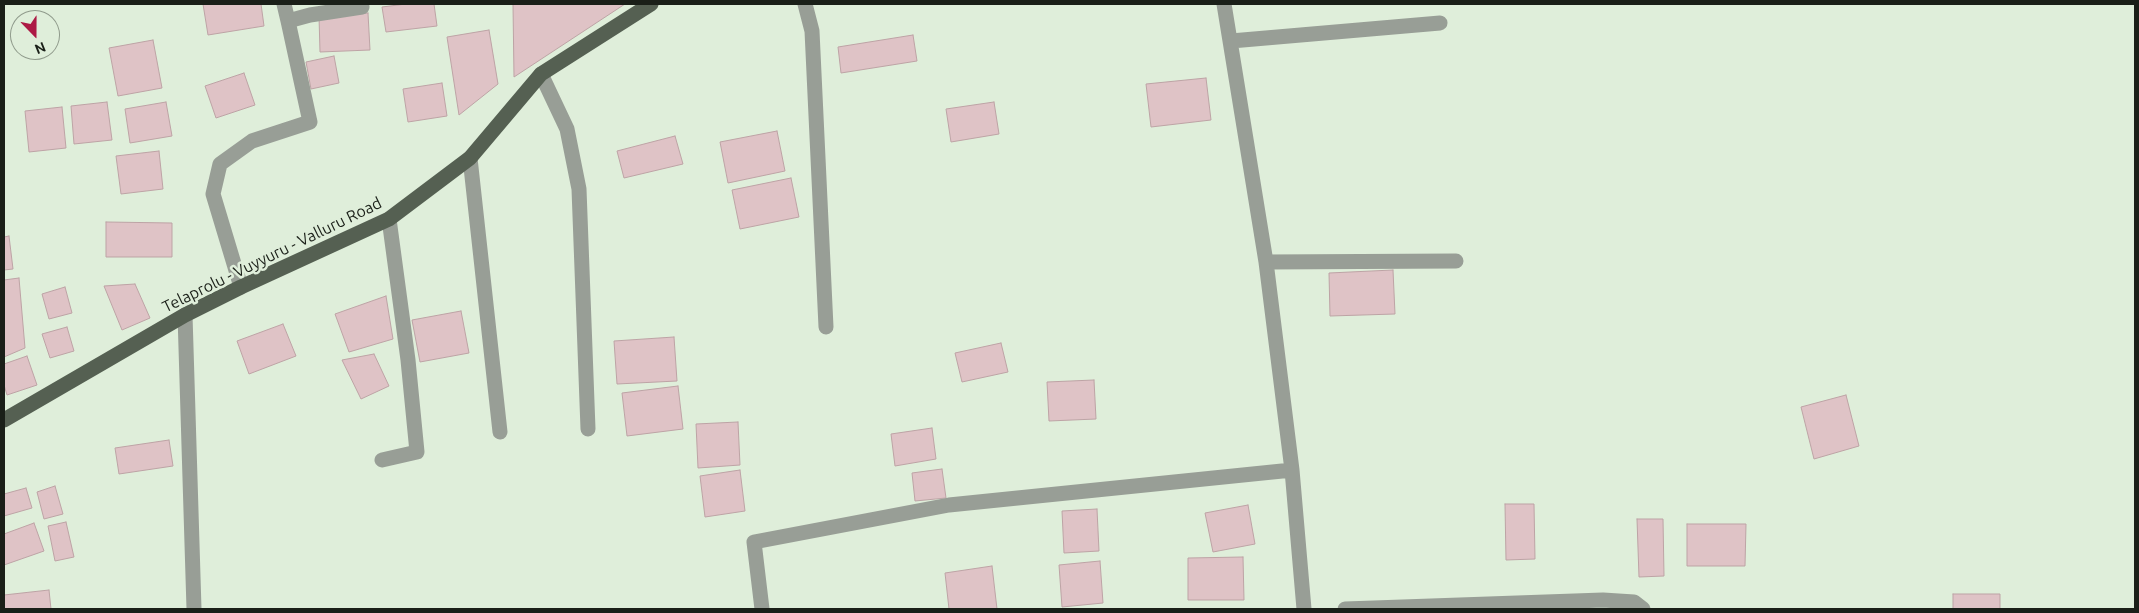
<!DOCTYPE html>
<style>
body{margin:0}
#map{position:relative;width:2139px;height:613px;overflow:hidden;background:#dfeeda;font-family:Ubuntu,sans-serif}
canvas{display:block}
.frame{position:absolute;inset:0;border:5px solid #1a1f18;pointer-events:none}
.north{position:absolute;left:10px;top:10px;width:50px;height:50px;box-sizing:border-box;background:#dfeeda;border:1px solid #909b8c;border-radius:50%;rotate:158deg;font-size:14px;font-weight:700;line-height:20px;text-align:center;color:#1a1f18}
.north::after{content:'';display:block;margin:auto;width:18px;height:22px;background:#ad1a45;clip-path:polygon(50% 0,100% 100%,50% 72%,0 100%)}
</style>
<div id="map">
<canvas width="2139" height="613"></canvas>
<div class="frame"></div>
<div class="north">N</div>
</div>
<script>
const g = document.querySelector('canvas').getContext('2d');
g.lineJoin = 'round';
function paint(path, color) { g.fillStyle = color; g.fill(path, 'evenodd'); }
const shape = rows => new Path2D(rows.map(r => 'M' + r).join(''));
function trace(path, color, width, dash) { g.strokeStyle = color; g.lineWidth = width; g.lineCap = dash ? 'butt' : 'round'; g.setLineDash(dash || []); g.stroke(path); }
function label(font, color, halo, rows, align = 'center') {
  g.font = font + ' Ubuntu,sans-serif'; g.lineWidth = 5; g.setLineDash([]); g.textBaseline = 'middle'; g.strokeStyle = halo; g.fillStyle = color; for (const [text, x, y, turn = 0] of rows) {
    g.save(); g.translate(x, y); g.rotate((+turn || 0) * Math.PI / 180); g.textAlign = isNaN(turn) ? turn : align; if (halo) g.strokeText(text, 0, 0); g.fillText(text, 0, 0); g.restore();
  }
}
const building = shape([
 [203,4,261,4,264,26,208,35,203,4],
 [406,4,434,4,437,26,386,32,382,7,406,4],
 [513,4,625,4,514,77,513,4],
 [368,13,370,50,320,52,319,16,368,13],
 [489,30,498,84,459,115,447,37,489,30],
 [913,35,917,61,841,73,838,47,913,35],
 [153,40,162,88,118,96,109,48,153,40],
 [334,56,339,83,311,89,306,62,334,56],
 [244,73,255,105,216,118,205,86,244,73],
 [1206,78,1211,120,1151,127,1146,84,1206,78],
 [442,83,447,116,408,122,403,89,442,83],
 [107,102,112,140,74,144,71,106,107,102],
 [166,102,172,136,130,143,125,109,166,102],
 [994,102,999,134,951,142,946,109,994,102],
 [62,107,66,148,29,152,25,111,62,107],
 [777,131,785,171,728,183,720,142,777,131],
 [675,136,683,164,624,178,617,151,675,136],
 [159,151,163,189,121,194,116,156,159,151],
 [791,178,799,217,740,229,732,190,791,178],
 [106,222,172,223,172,257,106,257,106,222],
 [9,236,13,269,4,270,4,237,9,236],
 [1393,270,1395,314,1330,316,1329,273,1393,270],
 [19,278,25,348,4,357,4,280,19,278],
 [135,284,150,318,122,330,104,286,135,284],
 [65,287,72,313,49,319,42,294,65,287],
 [386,296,393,339,349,352,335,314,386,296],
 [461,311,469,353,420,362,412,320,461,311],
 [283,324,296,356,249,374,237,341,283,324],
 [67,327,74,351,50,358,42,334,67,327],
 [674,337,677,381,617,384,614,341,674,337],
 [1001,343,1008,372,962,382,955,353,1001,343],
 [374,354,389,386,361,399,342,360,374,354],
 [27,356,37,385,7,395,4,385,4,364,27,356],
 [1094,380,1096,419,1049,421,1047,382,1094,380],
 [678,386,683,429,627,436,622,393,678,386],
 [1846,395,1859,446,1814,459,1801,407,1846,395],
 [738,422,740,465,698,468,696,424,738,422],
 [932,428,936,459,895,466,891,434,932,428],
 [169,440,173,466,119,474,115,448,169,440],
 [942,469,946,498,915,501,912,473,942,469],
 [740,470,745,511,705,517,700,476,740,470],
 [55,486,63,514,44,519,37,492,55,486],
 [26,488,32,508,4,516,4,494,26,488],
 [1505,504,1534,504,1535,559,1506,560,1505,504],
 [1248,505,1255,544,1213,552,1205,513,1248,505],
 [1097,509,1099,551,1064,553,1062,511,1097,509],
 [1637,519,1663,519,1664,576,1639,577,1637,519],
 [66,522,74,557,55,561,48,526,66,522],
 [34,523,44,551,4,565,4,534,34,523],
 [1687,524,1746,524,1745,566,1687,566,1687,524],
 [1243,557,1244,600,1188,600,1188,558,1243,557],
 [1100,561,1103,603,1062,607,1059,565,1100,561],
 [992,566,997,609,949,609,945,573,992,566],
 [49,590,51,609,4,609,4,595,49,590],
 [1953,594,2000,594,2000,609,1953,609,1953,594]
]);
const street = shape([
 [284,4,288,21],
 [805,4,812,31,826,327],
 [1224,4,1266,262,1292,470,1304,609],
 [1231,41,1440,23],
 [541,74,567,129,579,189,588,429],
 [470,158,500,432],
 [1266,262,1456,261],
 [241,287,213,194,220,164,252,141,310,122,288,21,310,15,362,7,361,4],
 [185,315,194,609],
 [382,460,417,452,408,360,389,219],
 [762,609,754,542,949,505,1292,470],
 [1345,609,1603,600,1634,602,1643,609]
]);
const primary = shape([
 [4,420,185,315,241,287,389,219,470,158,541,74,651,4]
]);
const streetNames = [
 ["Telaprolu - Vuyyuru - Valluru Road",272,255,-26]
];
paint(building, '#dfc3c6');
trace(building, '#bda3a5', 1);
trace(street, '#989e96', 15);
trace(primary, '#556052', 15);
label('16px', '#1a1f18', '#dfeeda', streetNames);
</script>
